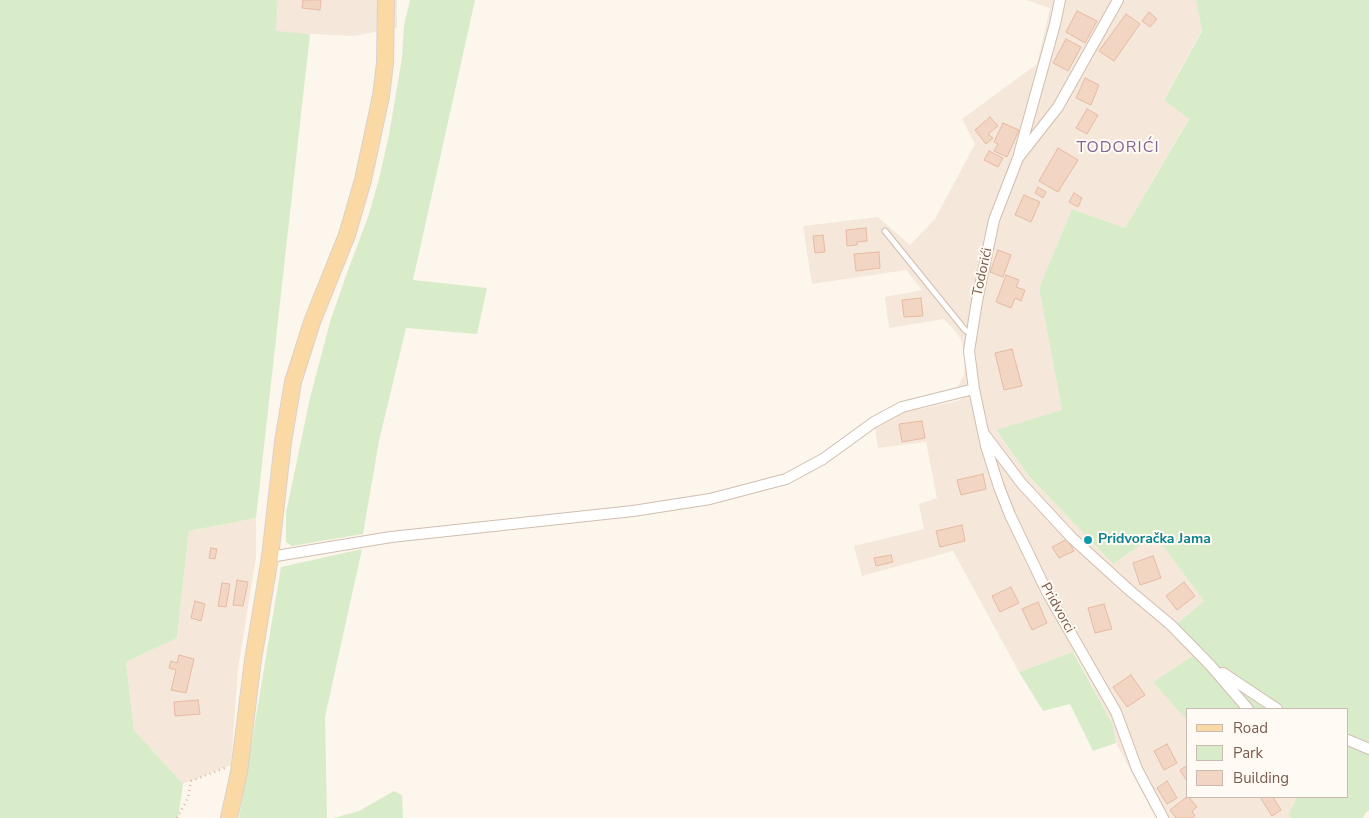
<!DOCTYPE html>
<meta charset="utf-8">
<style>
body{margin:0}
#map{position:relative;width:1369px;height:818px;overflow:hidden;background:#fdf6ec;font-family:"Nunito Sans",sans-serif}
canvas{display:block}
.legend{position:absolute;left:1186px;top:708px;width:162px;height:90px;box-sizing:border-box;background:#fffaf3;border:1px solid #cabbb1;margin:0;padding:6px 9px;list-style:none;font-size:15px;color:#7a5c4d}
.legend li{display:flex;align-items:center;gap:10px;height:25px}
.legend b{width:25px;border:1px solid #cabbb1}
</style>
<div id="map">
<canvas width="1369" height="818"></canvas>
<ul class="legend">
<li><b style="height:6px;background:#fbd9a5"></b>Road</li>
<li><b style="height:14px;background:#d8ecc9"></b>Park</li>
<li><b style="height:14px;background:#f3d5c3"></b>Building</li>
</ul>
</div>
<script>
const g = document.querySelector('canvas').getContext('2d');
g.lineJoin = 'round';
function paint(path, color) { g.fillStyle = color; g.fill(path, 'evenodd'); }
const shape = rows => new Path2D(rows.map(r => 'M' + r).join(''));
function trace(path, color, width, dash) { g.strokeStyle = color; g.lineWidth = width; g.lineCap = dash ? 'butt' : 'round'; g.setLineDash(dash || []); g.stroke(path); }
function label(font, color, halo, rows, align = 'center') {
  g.font = font + ' "Nunito Sans",sans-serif'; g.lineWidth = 4; g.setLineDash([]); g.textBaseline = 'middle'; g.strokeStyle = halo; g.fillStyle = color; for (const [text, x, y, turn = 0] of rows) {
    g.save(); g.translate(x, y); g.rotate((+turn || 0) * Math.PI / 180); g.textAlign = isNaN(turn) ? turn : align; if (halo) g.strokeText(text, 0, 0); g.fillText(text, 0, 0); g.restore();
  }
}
const residential = shape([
 [278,0,397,0,397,28,353,36,276,32],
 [1026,0,1196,0,1202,30,1164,99,1189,118,1125,228,1072,209,1039,288,1062,410,996,431,1028,475,1113,564,1155,535,1204,601,1178,622,1194,655,1153,682,1188,722,1188,797,1297,797,1289,815,1291,818,1156,818,1116,743,1113,725,1074,652,1019,672,953,551,862,576,854,546,924,529,919,504,937,498,926,442,878,448,875,428,902,413,961,400,958,386,964,374,965,362,962,342,957,333,944,319,889,328,885,297,922,290,906,270,812,284,803,226,878,217,910,245,935,219,975,144,962,119,1037,64,1050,8],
 [256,518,256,557,238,669,231,765,183,784,134,730,126,662,177,638,189,531]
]);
const green = shape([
 [0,0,278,0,276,31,310,34,256,518,189,531,177,638,126,662,134,730,183,784,178,818,0,818],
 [410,0,475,0,413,280,487,288,477,334,406,328,379,441,363,534,292,546,286,542,286,513,310,398,330,322,347,273,368,217,379,179,389,135,402,58,404,25],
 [1196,0,1369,0,1369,811,1366,812,1363,818,1291,818,1288,815,1297,797,1348,797,1348,709,1188,709,1188,722,1153,682,1194,655,1169,630,1204,601,1155,535,1113,564,1028,475,996,430,1062,410,1039,288,1072,209,1125,228,1189,119,1164,100,1202,31],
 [362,549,325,717,327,818,239,818,281,567],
 [1073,652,1113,725,1116,743,1093,751,1070,704,1043,711,1019,672],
 [394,791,402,795,403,818,334,818,359,811]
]);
const building = shape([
 [303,0,321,0,320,10,302,8,303,0],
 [1077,11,1097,21,1085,43,1066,32,1077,11],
 [1149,12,1157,19,1150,27,1142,21,1149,12],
 [1126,14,1140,24,1114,61,1099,51,1126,14],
 [1066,39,1081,47,1068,71,1053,63,1066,39],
 [1085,78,1099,85,1091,105,1076,98,1085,78],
 [1087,109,1098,115,1087,134,1076,128,1087,109],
 [990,117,998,126,988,134,993,138,986,144,975,130,990,117],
 [1003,123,1019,130,1007,157,994,151,998,144,994,142,1003,123],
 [1058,148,1078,160,1058,192,1039,181,1058,148],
 [989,151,1003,158,998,167,984,160,989,151],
 [1038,187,1046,192,1043,198,1035,193,1038,187],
 [1074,193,1082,198,1078,207,1069,202,1074,193],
 [1024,195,1040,202,1031,222,1015,215,1024,195],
 [866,228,867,241,857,242,857,245,847,246,846,230,866,228],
 [823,235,825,252,815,253,813,236,823,235],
 [998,250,1011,255,1003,277,990,272,998,250],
 [879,252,880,268,856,271,854,254,879,252],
 [1006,275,1019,280,1016,287,1025,290,1021,301,1015,298,1011,308,996,302,1006,275],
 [921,298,923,316,904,317,902,300,921,298],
 [1012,349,1022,386,1004,390,995,353,1012,349],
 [922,421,925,438,902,442,899,424,922,421],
 [983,474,986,489,961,495,957,480,983,474],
 [962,525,965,541,940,547,936,531,962,525],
 [1067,539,1074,551,1059,558,1052,547,1067,539],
 [211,548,217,549,215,559,209,558,211,548],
 [891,555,893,562,876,566,874,558,891,555],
 [1153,556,1161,578,1140,585,1133,563,1153,556],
 [237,580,248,582,243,606,233,605,237,580],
 [1184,582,1195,596,1177,610,1166,596,1184,582],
 [222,583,230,584,226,607,218,606,222,583],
 [1011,587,1019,603,1000,612,992,596,1011,587],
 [195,601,205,604,201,621,191,618,195,601],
 [1038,602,1047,623,1032,630,1022,609,1038,602],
 [1104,604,1112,629,1095,633,1088,608,1104,604],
 [179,655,194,659,186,693,171,690,176,670,169,668,171,661,177,663,179,655],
 [1131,675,1145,695,1127,707,1113,687,1131,675],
 [198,700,200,714,175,716,174,702,198,700],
 [1167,744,1177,763,1164,770,1154,751,1167,744],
 [1188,765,1188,783,1180,770,1188,765],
 [1167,781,1177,798,1167,804,1157,788,1167,781],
 [1188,796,1197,807,1192,811,1195,816,1192,818,1176,818,1170,810,1188,796],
 [1260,797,1273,797,1281,810,1272,816,1260,797]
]);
const path = shape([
 [177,818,188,798,191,781,225,768]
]);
const lane = shape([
 [885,231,965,330,971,334]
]);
const street = shape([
 [1118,0,1058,107,1018,158,994,220,977,301,969,351,974,389,986,446,999,487,1010,515,1047,592,1116,712,1137,769,1163,818],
 [1019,154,1055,24,1060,0],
 [985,435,1022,484,1072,538,1128,589,1171,625,1211,666,1248,709],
 [270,557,391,537,633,511,710,499,786,479,823,459,874,422,902,407,974,389],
 [1223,673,1277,709],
 [1348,740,1369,749]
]);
const primary = shape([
 [229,818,239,772,253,660,270,557,283,442,293,382,312,322,347,235,363,180,381,96,385,63,386,0]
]);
const markers = [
 [1088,540,5,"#0f9aa8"]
];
const streetNames = [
 ["Todorići",983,272,-78],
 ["Pridvorci",1057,608,61]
];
const cultureNames = [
 ["Pridvoračka Jama",1098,540]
];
const quarterNames = [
 ["TODORIĆI",1118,148]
];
paint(residential, '#f5e8da');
paint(green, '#d8ecc9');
paint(building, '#f3d5c3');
trace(building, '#e6bba3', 1);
trace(lane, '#d1beb0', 7);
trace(street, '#d1beb0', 12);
trace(primary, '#dad1cd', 18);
trace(path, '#d9b8a5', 2.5, [1, 4]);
trace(lane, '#fff', 5);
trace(street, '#fff', 10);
trace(primary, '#fbd9a5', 16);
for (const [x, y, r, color] of markers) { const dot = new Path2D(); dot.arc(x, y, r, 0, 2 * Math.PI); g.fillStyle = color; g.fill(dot); trace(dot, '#fffaf3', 2); }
label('14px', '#7a5c4d', '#fffaf3', streetNames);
label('bold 14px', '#0d838f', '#fffaf3', cultureNames, 'left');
g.letterSpacing = '1px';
label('16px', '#846695', '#fffaf3', quarterNames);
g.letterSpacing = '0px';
</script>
